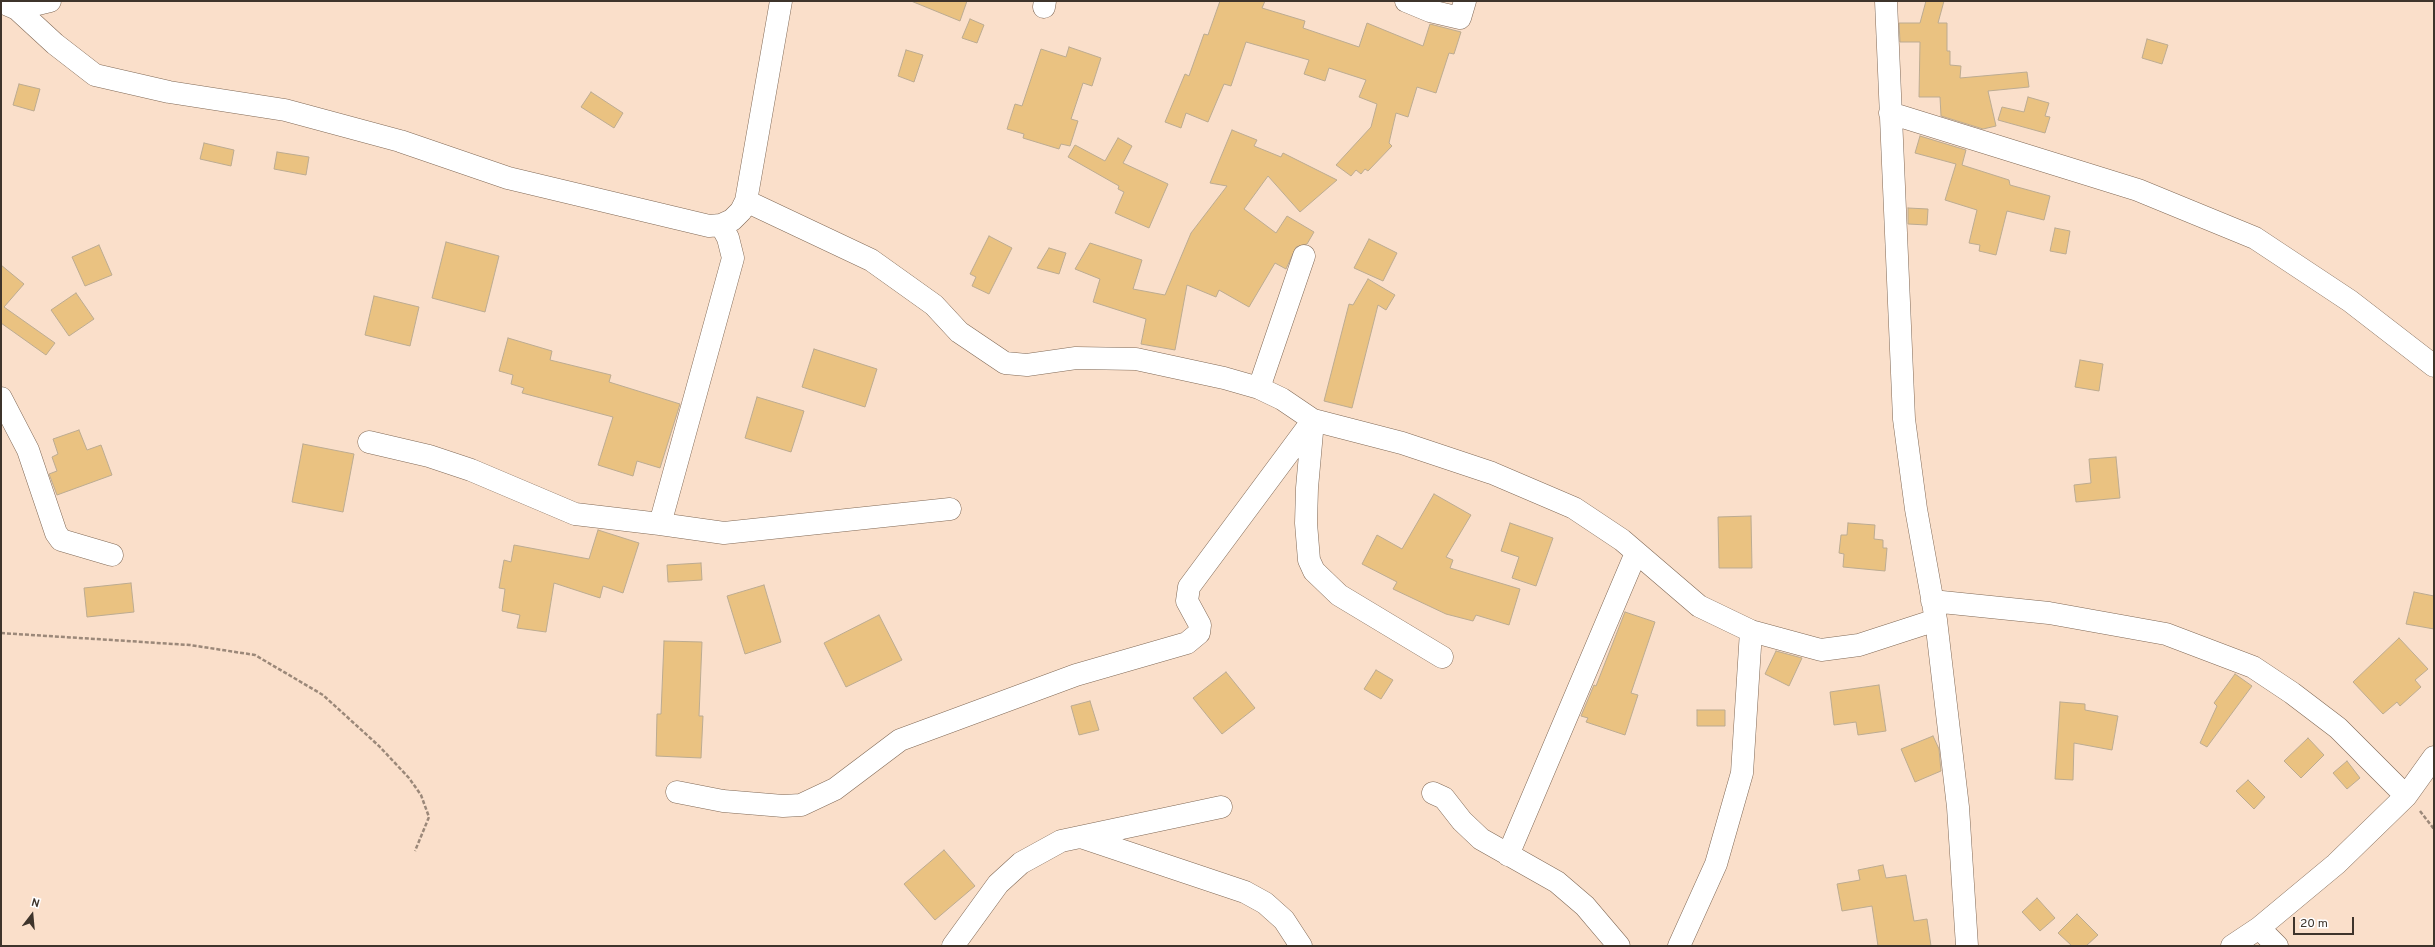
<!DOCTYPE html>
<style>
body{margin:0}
#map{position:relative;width:2435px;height:947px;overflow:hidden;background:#fadfca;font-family:Overpass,sans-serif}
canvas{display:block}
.frame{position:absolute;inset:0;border:2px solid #3e342b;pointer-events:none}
.north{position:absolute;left:12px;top:895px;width:40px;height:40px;-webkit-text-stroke:3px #fff;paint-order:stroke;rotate:16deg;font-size:11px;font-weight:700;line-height:16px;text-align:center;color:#3e342b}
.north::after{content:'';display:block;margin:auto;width:14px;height:18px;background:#3e342b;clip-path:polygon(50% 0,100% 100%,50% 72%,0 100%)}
.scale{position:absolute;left:2293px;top:917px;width:61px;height:18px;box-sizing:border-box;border:2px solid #3e342b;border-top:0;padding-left:5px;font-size:12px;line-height:14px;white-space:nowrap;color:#3e342b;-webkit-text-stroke:3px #fff;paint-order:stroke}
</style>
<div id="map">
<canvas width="2435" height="947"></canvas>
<div class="frame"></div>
<div class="north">N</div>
<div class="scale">20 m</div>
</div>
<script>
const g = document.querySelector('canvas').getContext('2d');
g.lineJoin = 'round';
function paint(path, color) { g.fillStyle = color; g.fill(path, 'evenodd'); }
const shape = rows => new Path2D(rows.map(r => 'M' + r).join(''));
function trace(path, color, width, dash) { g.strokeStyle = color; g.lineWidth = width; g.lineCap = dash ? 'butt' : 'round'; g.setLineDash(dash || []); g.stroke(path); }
const building = shape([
 [911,1,967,1,960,21,911,1],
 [1220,1,1265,1,1262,8,1305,21,1303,28,1359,47,1367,23,1423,46,1430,24,1461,32,1454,54,1449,53,1436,93,1417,87,1408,117,1396,113,1389,143,1392,146,1368,171,1365,169,1361,174,1356,170,1351,176,1336,165,1371,127,1377,104,1359,97,1366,80,1329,68,1325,81,1304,74,1309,60,1246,42,1231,86,1224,84,1208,122,1186,113,1181,128,1165,122,1185,74,1189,76,1204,34,1208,35,1220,1],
 [1926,1,1944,1,1938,23,1947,23,1947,51,1950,51,1950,65,1961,66,1960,78,2027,72,2029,87,1988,91,1996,126,1983,129,1941,116,1940,97,1919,97,1920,42,1900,42,1899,23,1920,23,1926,1],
 [970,19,984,25,977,43,962,38,970,19],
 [2147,39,2168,45,2162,64,2142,58,2147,39],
 [1069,47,1101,58,1092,86,1083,83,1071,119,1078,121,1070,146,1061,144,1059,149,1023,138,1024,134,1007,129,1015,104,1022,106,1041,49,1066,57,1069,47],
 [906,50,923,55,914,82,898,76,906,50],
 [19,84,40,89,34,111,13,105,19,84],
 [591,92,623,113,614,128,581,107,591,92],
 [2028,97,2049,103,2045,116,2050,117,2045,133,1998,120,2002,107,2024,112,2028,97],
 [1232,130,1257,140,1254,146,1281,157,1283,153,1337,180,1300,212,1268,176,1244,209,1276,233,1287,216,1314,232,1307,244,1296,247,1286,269,1275,263,1249,307,1219,290,1216,297,1187,285,1175,350,1141,344,1146,319,1093,302,1100,279,1075,269,1090,243,1142,260,1133,289,1165,295,1191,233,1227,186,1210,183,1232,130],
 [1920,136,1966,150,1962,165,2009,180,2010,185,2050,196,2044,220,2007,211,1996,255,1979,251,1980,245,1969,243,1977,210,1945,200,1956,164,1915,153,1920,136],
 [1118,138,1132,146,1123,163,1168,184,1149,228,1115,213,1124,192,1118,189,1119,186,1068,157,1075,145,1105,161,1118,138],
 [204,143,234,150,231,166,200,159,204,143],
 [277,152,309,157,306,175,274,169,277,152],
 [1908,208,1928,209,1927,225,1908,224,1908,208],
 [2055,228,2070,231,2066,254,2050,251,2055,228],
 [989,236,1012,248,989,294,972,286,976,277,970,274,989,236],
 [1369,239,1397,253,1383,281,1354,268,1369,239],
 [446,242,499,256,485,312,432,298,446,242],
 [99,245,112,275,85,286,72,257,99,245],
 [1049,248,1066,253,1059,274,1037,268,1049,248],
 [1,265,24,284,4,307,55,343,46,355,1,323,1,265],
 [1368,279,1395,295,1386,310,1378,305,1352,408,1324,401,1349,304,1353,305,1368,279],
 [76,293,94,319,69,336,51,310,76,293],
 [374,296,419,307,410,346,365,335,374,296],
 [508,338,552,351,550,360,611,375,609,382,680,404,660,468,637,461,633,476,598,465,613,417,522,393,524,388,511,384,513,375,499,371,508,338],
 [814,349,877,369,865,407,802,387,814,349],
 [2080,360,2103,364,2099,391,2075,387,2080,360],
 [757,397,804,411,791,452,745,438,757,397],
 [79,430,87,450,101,445,112,475,57,495,49,474,57,471,52,457,58,454,53,439,79,430],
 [303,444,354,454,343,512,292,502,303,444],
 [2116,457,2120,498,2076,502,2074,485,2091,483,2089,459,2116,457],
 [1434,494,1471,515,1446,557,1453,560,1450,568,1520,589,1509,625,1476,615,1473,621,1446,614,1393,589,1397,582,1362,564,1377,535,1402,549,1434,494],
 [1751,516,1752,568,1719,568,1718,517,1751,516],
 [1510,523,1553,538,1536,586,1512,578,1519,557,1501,551,1510,523],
 [1848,523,1875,525,1874,539,1883,540,1883,548,1887,548,1885,571,1843,567,1844,554,1839,553,1841,535,1847,535,1848,523],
 [598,530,639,543,623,593,603,586,600,598,554,583,546,632,517,628,520,615,502,611,505,589,499,588,504,560,511,562,514,545,589,559,598,530],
 [701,563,702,580,668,582,667,565,701,563],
 [131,583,134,612,87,617,84,588,131,583],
 [764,585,781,642,745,654,727,596,764,585],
 [2414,592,2434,596,2434,629,2406,624,2414,592],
 [1625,612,1655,622,1631,693,1638,695,1625,735,1586,722,1588,718,1581,716,1594,685,1596,686,1625,612],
 [879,615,902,660,846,687,824,643,879,615],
 [2399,638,2428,669,2415,680,2421,687,2400,706,2397,702,2383,714,2353,682,2399,638],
 [664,641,702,642,699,716,703,716,701,758,656,756,657,714,661,714,664,641],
 [1776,651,1802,658,1789,686,1765,674,1776,651],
 [1376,670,1393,680,1381,699,1364,689,1376,670],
 [1226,672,1255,708,1222,734,1193,698,1226,672],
 [2235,674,2252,686,2207,747,2200,743,2217,706,2214,703,2235,674],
 [1879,685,1886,731,1858,735,1856,722,1834,725,1830,692,1879,685],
 [1090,701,1099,730,1079,735,1071,706,1090,701],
 [2060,702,2085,704,2085,710,2118,716,2112,750,2074,743,2073,780,2055,779,2060,702],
 [1697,710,1725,710,1725,726,1697,726,1697,710],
 [1933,736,1939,749,1941,771,1915,782,1901,749,1933,736],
 [2308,738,2324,755,2301,778,2284,761,2308,738],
 [2347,761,2360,778,2347,789,2333,773,2347,761],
 [2248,780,2265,797,2254,809,2236,791,2248,780],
 [944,850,975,886,935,920,904,884,944,850],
 [1883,865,1886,878,1906,875,1914,921,1927,919,1931,946,1878,946,1872,906,1842,911,1837,884,1860,880,1858,870,1883,865],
 [2037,898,2055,918,2040,931,2022,912,2037,898],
 [2077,914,2098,935,2086,946,2072,946,2058,933,2077,914]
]);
const path = shape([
 [1,633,190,645,255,655,323,695,379,746,409,778,421,795,429,817,415,851],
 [2420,811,2434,829]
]);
const minor = shape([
 [1406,1,1430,11,1460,18,1465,1],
 [1886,1,1904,419,1916,509,1936,620,1958,807,1967,946],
 [1,2,17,9,55,44,95,75,169,92,285,110,400,141,508,178,709,226,721,225,732,220,741,211,746,201,781,1],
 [1044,7,1045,1],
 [17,9,50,1],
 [1890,113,2138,190,2255,238,2350,301,2434,366],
 [746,201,871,260,934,305,959,332,1005,363,1027,365,1076,358,1136,359,1224,378,1259,388,1282,399,1313,420,1402,443,1492,473,1574,508,1622,540,1699,606,1751,631,1821,650,1859,645,1936,620],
 [1259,388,1304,256],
 [1,398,28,450,56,533,61,540,112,555],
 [1313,421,1307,488,1306,523,1309,560,1314,571,1339,595,1442,657],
 [369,442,429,456,471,470,575,514,660,524,733,258,728,238,721,225],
 [660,524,724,533,950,509],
 [1932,601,2049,613,2166,634,2253,667,2292,693,2338,728,2406,796],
 [677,792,723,801,783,806,801,805,835,789,900,740,1076,675,1187,643,1199,633,1200,625,1187,601,1189,587,1313,420],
 [1433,793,1444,798,1462,821,1481,839,1557,882,1585,906,1619,946],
 [1081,837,1245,892,1265,903,1284,920,1301,946],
 [1508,855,1636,553],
 [2259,928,2277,946],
 [953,946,998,884,1021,863,1061,841,1221,807],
 [1679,946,1716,864,1742,773,1751,631],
 [2232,946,2259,928,2336,864,2406,796,2434,757]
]);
paint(building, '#eac281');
trace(building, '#bcab91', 1);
trace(minor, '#806956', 23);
trace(path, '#9b8879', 2.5, [4, 2]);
trace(minor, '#fff', 22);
</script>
